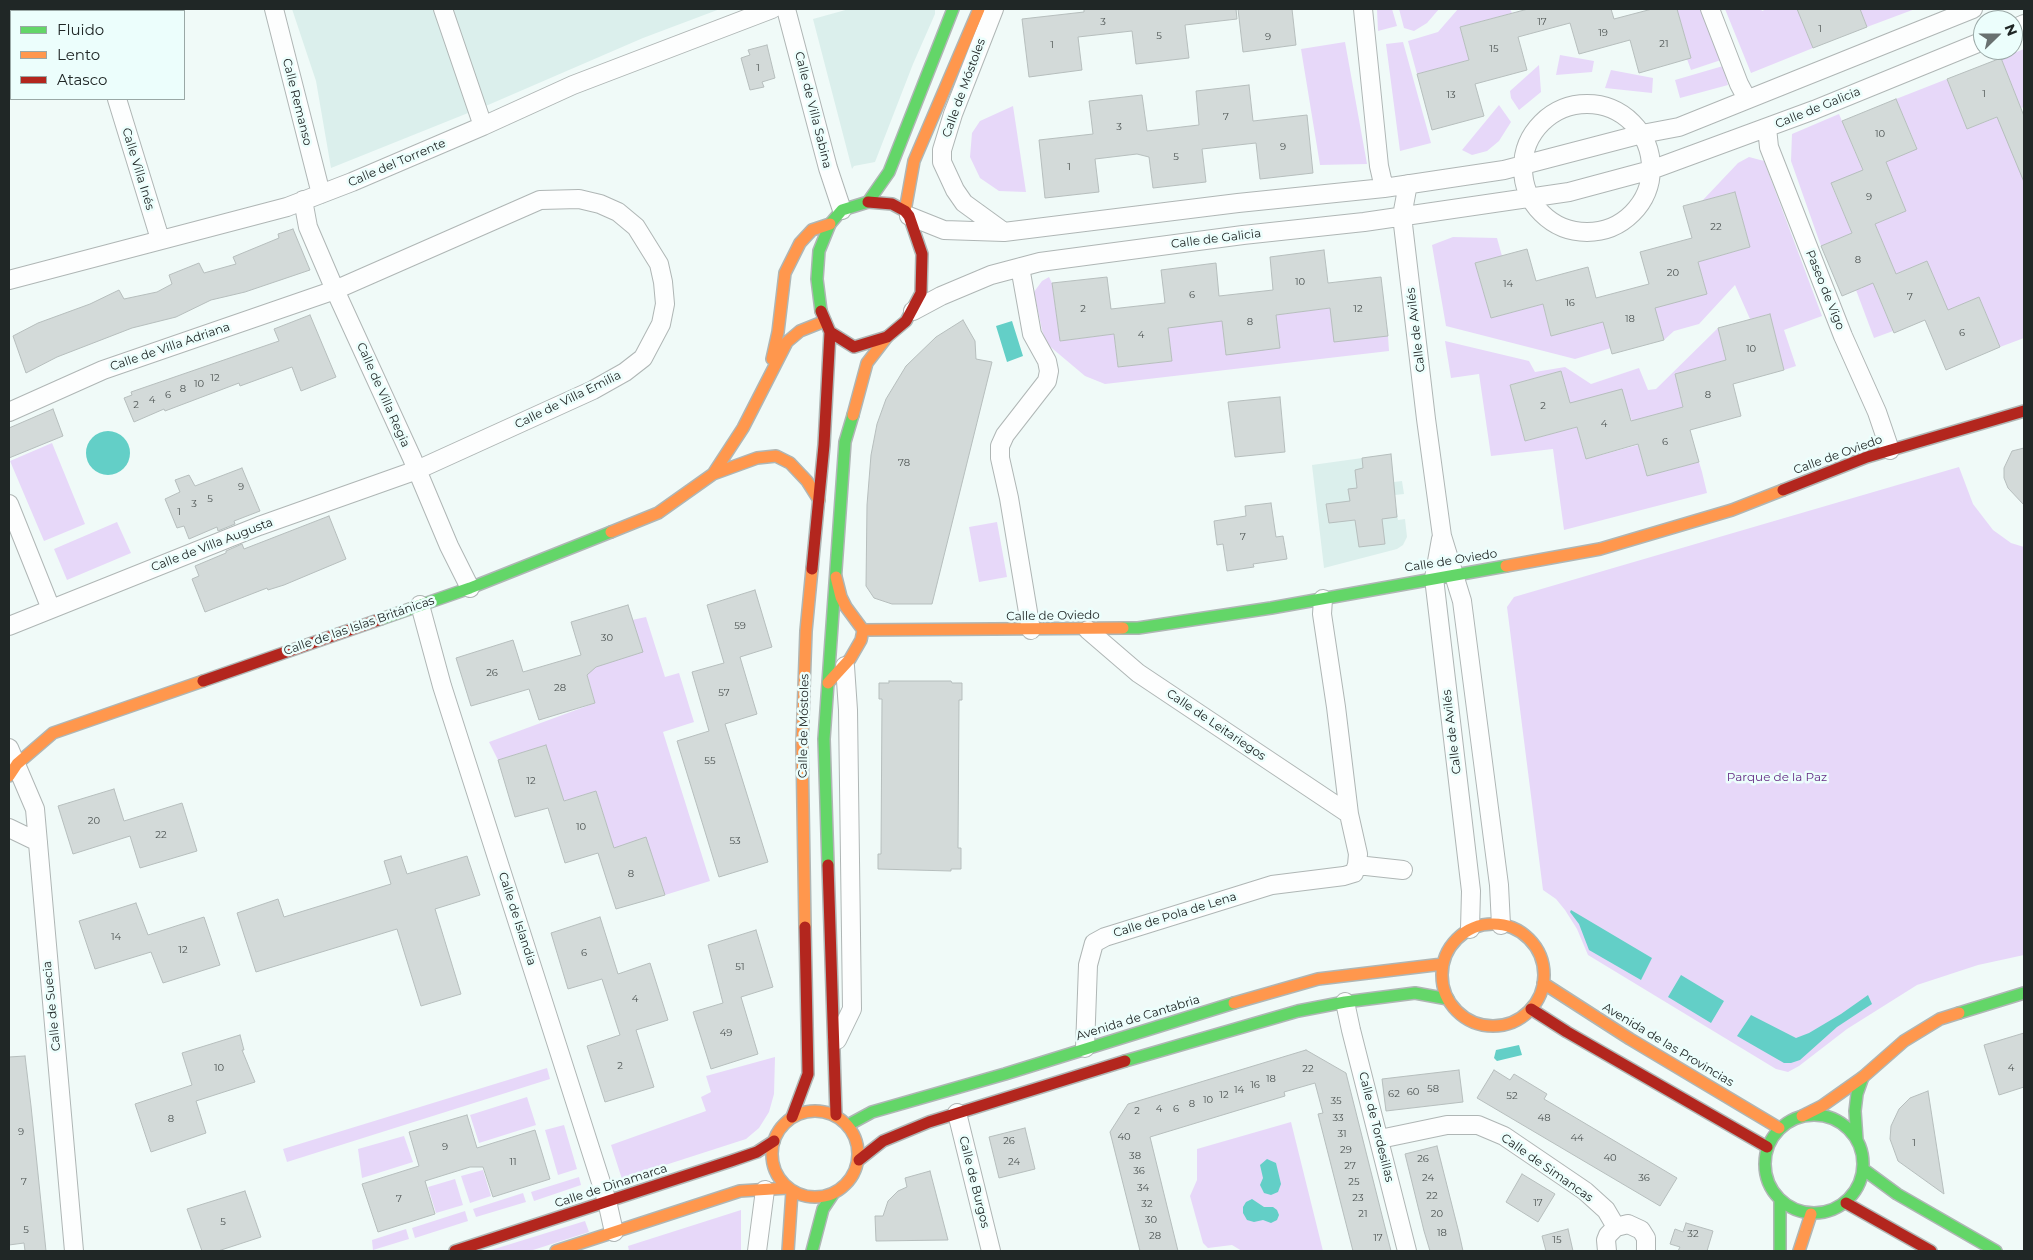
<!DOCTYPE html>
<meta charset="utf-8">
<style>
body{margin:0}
#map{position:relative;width:2033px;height:1260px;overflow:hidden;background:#f0faf8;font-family:Montserrat,sans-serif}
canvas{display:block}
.frame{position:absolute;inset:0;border:10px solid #202726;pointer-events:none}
.legend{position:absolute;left:10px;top:10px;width:175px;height:90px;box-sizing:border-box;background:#ecfefc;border:1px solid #9aa8a6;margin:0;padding:6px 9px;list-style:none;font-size:15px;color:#202726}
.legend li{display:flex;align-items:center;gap:10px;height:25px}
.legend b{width:25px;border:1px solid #9aa8a6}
.north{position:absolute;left:1973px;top:10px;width:50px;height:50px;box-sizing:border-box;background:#ecfefc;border:1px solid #9aa8a6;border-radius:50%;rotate:68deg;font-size:14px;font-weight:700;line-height:20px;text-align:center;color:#202726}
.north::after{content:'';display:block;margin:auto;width:18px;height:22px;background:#697170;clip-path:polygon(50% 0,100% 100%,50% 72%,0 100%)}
</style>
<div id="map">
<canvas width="2033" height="1260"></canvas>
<div class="frame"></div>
<ul class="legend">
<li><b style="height:6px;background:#63d668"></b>Fluido</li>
<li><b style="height:6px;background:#ff974d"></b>Lento</li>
<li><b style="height:6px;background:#b3261e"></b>Atasco</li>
</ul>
<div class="north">N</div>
</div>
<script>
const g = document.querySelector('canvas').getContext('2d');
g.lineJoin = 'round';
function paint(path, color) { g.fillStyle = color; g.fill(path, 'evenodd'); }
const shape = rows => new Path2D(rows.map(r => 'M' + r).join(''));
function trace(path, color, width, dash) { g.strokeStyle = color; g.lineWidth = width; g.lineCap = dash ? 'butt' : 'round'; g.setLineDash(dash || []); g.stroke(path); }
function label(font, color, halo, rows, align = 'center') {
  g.font = font + ' Montserrat,sans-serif'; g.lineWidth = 5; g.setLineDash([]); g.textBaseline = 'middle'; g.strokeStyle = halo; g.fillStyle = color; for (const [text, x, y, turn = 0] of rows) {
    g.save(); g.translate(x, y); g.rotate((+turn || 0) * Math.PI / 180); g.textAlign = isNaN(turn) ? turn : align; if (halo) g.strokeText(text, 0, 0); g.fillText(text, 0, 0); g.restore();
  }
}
const built = shape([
 [292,9,720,9,643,38,488,105,331,168,316,81],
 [849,9,935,9,935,14,913,64,875,162,854,166,852,169,813,19],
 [1391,454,1394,482,1402,481,1404,494,1395,495,1395,506,1396,506,1398,520,1405,519,1407,537,1403,545,1397,549,1324,568,1312,465]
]);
const green = shape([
 [1377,9,1392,9,1397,26,1378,31],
 [1399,9,1439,9,1427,23,1414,31,1404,28],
 [1458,9,1510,9,1512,13,1460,27,1469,60,1417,74,1408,41,1438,32],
 [1677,9,1701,9,1721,60,1691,70,1687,59,1691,58],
 [1725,9,1761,9,1762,11,1767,9,1797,9,1813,48,1751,73],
 [1860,9,1915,9,1867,27],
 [1345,42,1367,164,1320,165,1301,49],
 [1403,42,1431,143,1400,151,1386,44],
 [2024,49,2024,107,2021,108,2001,58],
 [1560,55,1594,61,1592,72,1556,75],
 [1539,65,1541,92,1519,110,1511,98,1510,91],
 [1723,66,1728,85,1680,98,1675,80],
 [1611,70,1653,78,1652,93,1605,88],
 [1947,79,1967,129,1998,117,2018,167,2024,164,2024,338,2000,347,1979,297,1948,310,1927,261,1896,274,1875,224,1906,211,1886,162,1917,148,1896,99],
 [1499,105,1511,122,1499,141,1487,151,1472,155,1462,150],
 [1013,106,1026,192,999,191,980,178,970,157,972,133,980,121],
 [1839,114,1863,171,1831,184,1852,233,1821,246,1791,161,1792,134],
 [1749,157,1764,161,1822,316,1784,330,1796,366,1784,370,1770,314,1750,319,1735,285,1699,324,1674,331,1664,340,1658,319,1645,308,1707,294,1698,262,1750,247,1735,192,1702,201,1738,163],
 [1453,237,1497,238,1502,256,1475,263,1491,318,1543,304,1551,336,1604,322,1611,348,1575,359,1446,326,1432,245],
 [1869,274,1893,331,1874,338,1856,290,1862,288],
 [1049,277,1052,283,1060,341,1114,334,1118,367,1172,361,1168,328,1222,318,1226,354,1279,348,1276,315,1330,308,1388,336,1389,351,1105,384,1085,376,1047,344,1042,330,1034,292,1042,281],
 [1718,328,1726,360,1675,374,1683,407,1632,421,1628,410,1570,403,1561,371,1510,385,1525,441,1577,427,1586,459,1638,445,1647,476,1699,462,1702,472,1707,493,1564,530,1553,449,1491,456,1479,374,1451,378,1445,341,1529,361,1535,372,1565,367,1591,384,1639,368,1648,390,1656,389],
 [52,443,85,524,44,541,10,461],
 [1959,467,1973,504,1993,530,2011,543,2024,547,2024,955,1978,965,1917,985,1847,1029,1799,1066,1788,1072,1776,1069,1588,955,1577,929,1565,910,1556,899,1543,890,1507,607,1514,597],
 [117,522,131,553,67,580,54,549],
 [997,522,1007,577,979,582,969,527],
 [646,617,665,677,679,673,694,722,663,732,710,881,665,895,646,838,614,848,596,791,564,801,546,745,498,760,489,742,595,703,586,670,642,652,632,620],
 [775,1057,774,1094,769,1112,759,1128,746,1139,622,1179,611,1145,706,1111,701,1097,711,1092,706,1076],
 [547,1068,550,1079,287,1162,283,1149],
 [527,1097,536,1125,479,1143,470,1115],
 [1291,1122,1323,1251,1242,1251,1232,1245,1208,1248,1203,1243,1190,1196,1197,1180,1197,1149],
 [564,1125,577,1169,558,1175,545,1130],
 [404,1136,413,1162,362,1178,358,1149],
 [483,1170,491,1196,470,1203,461,1176],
 [579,1177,581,1185,534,1201,531,1192],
 [455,1179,463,1205,436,1213,428,1187],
 [523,1193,526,1202,476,1217,473,1209],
 [741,1210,741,1251,629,1251,628,1246],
 [465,1211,468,1221,415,1238,412,1228],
 [585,1221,589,1232,530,1251,488,1251],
 [406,1229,409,1239,373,1250,372,1240]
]);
const water = shape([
 [1012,321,1023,356,1007,362,996,326],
 '86 453a22 22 0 1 1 44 0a22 22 0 1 1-44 0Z',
 [1571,910,1652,958,1641,980,1589,950,1579,924,1570,912],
 [1681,975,1724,1001,1711,1023,1668,997],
 [1868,995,1872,1004,1837,1027,1800,1060,1791,1063,1784,1063,1737,1036,1751,1015,1796,1038,1809,1033,1841,1014],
 [1519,1045,1522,1055,1497,1061,1494,1058,1496,1050],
 [1267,1159,1276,1163,1281,1184,1278,1192,1271,1195,1264,1193,1260,1185,1263,1178,1260,1165],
 [1252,1199,1264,1207,1273,1207,1277,1210,1279,1215,1277,1220,1271,1223,1263,1220,1254,1222,1247,1220,1243,1213,1243,1207,1246,1202]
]);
const building = shape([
 [1084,9,1236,9,1237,19,1185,25,1189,58,1136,64,1132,31,1078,37,1082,70,1029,77,1022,19,1084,12,1084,9],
 [1238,9,1292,9,1296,45,1243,52,1238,9],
 [1528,9,1611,9,1614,19,1652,9,1677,9,1691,58,1639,73,1630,40,1579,54,1570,23,1518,37,1527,70,1475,84,1484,116,1432,130,1417,74,1469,60,1460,27,1528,9],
 [1797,9,1860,9,1867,27,1813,48,1797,9],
 [767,45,775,78,762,82,764,87,750,90,741,58,750,55,748,50,767,45],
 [2001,58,2024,116,2024,182,1997,117,1967,129,1947,79,2001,58],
 [1249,85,1253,121,1307,115,1313,173,1260,179,1256,143,1202,149,1206,182,1153,188,1149,157,1137,154,1095,159,1099,192,1045,198,1039,140,1093,134,1089,101,1142,95,1147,131,1199,125,1196,91,1249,85],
 [1896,99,1917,149,1886,162,1906,211,1875,224,1896,274,1927,261,1948,310,1979,297,2000,347,1946,370,1925,320,1894,333,1873,283,1842,296,1821,246,1852,233,1831,183,1863,170,1842,121,1896,99],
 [1735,192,1750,247,1698,262,1707,294,1655,308,1664,340,1612,354,1603,322,1551,336,1543,304,1491,318,1475,263,1527,249,1536,281,1588,267,1596,298,1649,284,1640,252,1692,238,1683,206,1735,192],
 [293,229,310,270,245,292,211,300,176,317,132,328,57,357,26,373,13,336,38,323,90,304,119,290,124,299,157,292,172,284,169,275,199,263,204,273,236,264,233,257,279,238,278,234,293,229],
 [1324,250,1328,283,1381,277,1388,336,1334,342,1330,308,1276,315,1280,348,1226,355,1222,321,1168,328,1172,361,1118,367,1114,334,1060,341,1052,283,1107,277,1111,309,1165,303,1161,270,1216,263,1219,296,1273,290,1270,257,1324,250],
 [1770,314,1784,370,1733,384,1741,416,1690,430,1699,462,1647,476,1638,444,1586,459,1577,427,1525,441,1510,385,1561,371,1570,403,1622,389,1631,421,1683,407,1675,374,1726,360,1718,328,1770,314],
 [310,315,336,377,301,391,292,367,240,386,239,383,165,411,164,409,134,422,124,398,132,395,131,392,279,341,274,329,310,315],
 [963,320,975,341,976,359,992,362,932,604,892,604,874,598,866,586,867,505,871,455,877,424,886,399,906,366,936,337,963,320],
 [1280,397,1285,452,1235,457,1228,402,1280,397],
 [53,409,63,436,9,458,9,428,53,409],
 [2024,448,2024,505,2008,488,2004,478,2004,468,2012,451,2024,448],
 [1391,454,1397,517,1382,519,1385,544,1359,547,1355,520,1329,523,1326,504,1350,501,1348,489,1357,488,1355,470,1363,468,1362,458,1391,454],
 [242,468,260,511,234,521,235,524,218,531,217,527,189,539,184,526,177,528,165,499,180,492,175,480,189,475,195,486,242,468],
 [1271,503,1276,537,1283,536,1287,559,1253,564,1254,567,1227,571,1223,544,1217,545,1214,521,1246,516,1245,506,1271,503],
 [329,516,346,559,284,585,268,590,267,588,205,612,192,579,199,576,195,566,226,553,226,551,242,544,244,549,329,516],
 [755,590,772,647,740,657,757,714,725,724,768,862,719,877,677,741,709,731,692,672,724,663,707,605,755,590],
 [628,605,643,652,596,667,587,675,595,703,539,720,529,689,471,706,456,658,513,640,523,672,581,655,571,622,628,605],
 [889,681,951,681,952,683,962,683,962,700,959,700,958,848,961,848,961,869,951,869,951,871,878,869,878,854,881,854,882,699,879,699,879,683,889,683,889,681],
 [546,745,564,801,596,791,614,848,646,837,665,895,616,909,598,853,565,863,548,808,515,817,498,760,546,745],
 [114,789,124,821,182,803,197,851,140,868,130,836,73,854,58,806,114,789],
 [401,856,407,874,467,856,480,895,435,909,461,994,421,1006,397,929,256,972,237,913,278,899,284,917,391,884,384,861,401,856],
 [136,903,148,935,204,917,220,965,163,983,151,952,95,969,79,921,136,903],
 [600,917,618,974,650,963,668,1020,636,1030,654,1087,605,1102,587,1046,620,1035,602,979,568,989,551,933,600,917],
 [756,930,773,987,741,997,758,1054,711,1069,693,1012,723,1003,708,945,756,930],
 [2024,1033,2024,1087,1999,1095,1984,1045,2024,1033],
 [240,1035,244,1050,242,1050,255,1082,196,1101,206,1133,151,1152,135,1104,192,1085,182,1053,240,1035],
 [1306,1050,1346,1073,1391,1251,1353,1251,1318,1114,1323,1113,1315,1083,1284,1092,1285,1096,1150,1137,1178,1251,1140,1251,1110,1132,1128,1104,1306,1050],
 [25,1056,31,1106,46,1251,25,1251,24,1243,9,1245,9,1057,25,1056],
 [1459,1070,1463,1102,1386,1111,1382,1079,1459,1070],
 [1494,1070,1510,1080,1514,1074,1547,1094,1544,1099,1677,1178,1660,1206,1477,1098,1494,1070],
 [1928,1091,1944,1194,1898,1161,1890,1139,1891,1126,1899,1109,1910,1098,1928,1091],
 [467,1115,477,1148,535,1130,550,1179,493,1197,483,1167,470,1167,425,1181,435,1214,378,1232,362,1184,419,1166,409,1132,467,1115],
 [1025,1128,1035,1169,999,1178,989,1137,1025,1128],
 [1437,1146,1459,1233,1463,1251,1430,1251,1424,1231,1405,1154,1437,1146],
 [930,1171,948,1240,876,1241,875,1216,883,1216,888,1201,898,1191,907,1187,905,1178,930,1171],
 [1522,1174,1555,1194,1538,1222,1506,1202,1522,1174],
 [245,1191,261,1237,218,1251,202,1251,187,1209,245,1191],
 [1686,1223,1713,1231,1707,1251,1678,1251,1680,1247,1670,1244,1675,1229,1683,1232,1686,1223],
 [1568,1229,1573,1251,1546,1251,1542,1236,1568,1229]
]);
const street = shape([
 [90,9,91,11],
 [274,9,321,194],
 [443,9,483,126],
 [786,9,828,168,842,210],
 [994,9,953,114,942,150,942,162,955,190,964,203,1004,232],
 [1363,9,1379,166,1384,188],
 [1710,9,1739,84,1747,99],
 [2013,29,2024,24],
 [9,67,11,67],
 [117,99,160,239],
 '1523 168a64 64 0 1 1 128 0a64 64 0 1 1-128 0Z',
 [1767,128,1769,147,1843,336,1877,412,1890,450],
 [1408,184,1402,216,1426,419,1442,536,1462,601,1499,885,1501,925],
 [303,200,308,227,335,290,412,458,449,546,470,588],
 [909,216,944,230,1004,232,1238,203,1384,188,1504,170,1642,134,1679,127,1973,9],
 [1020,267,1032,334,1047,361,1049,371,1047,381,1005,435,1000,446,1000,458,1009,498,1031,630],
 [9,280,287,207,352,182,483,126,573,85,772,9],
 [913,311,941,296,991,275,1040,262,1243,235,1364,222,1569,192,1651,170,1814,110,1983,41],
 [9,412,103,370,335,290,540,200,579,199,600,204,618,212,636,227,659,264,663,282,665,304,661,324,643,358,625,372,593,390,417,470,259,526,9,626],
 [9,504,51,609],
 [1441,539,1434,578,1471,891,1470,929],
 [420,605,442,686,607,1201,614,1232],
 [1088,630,1138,673,1349,814],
 [9,748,35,809,74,1251],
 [9,828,38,842],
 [1357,865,1403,870],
 [1345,1002,1351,1030,1407,1251],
 [837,1040,852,1009,848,710,845,666],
 [1085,1048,1088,965,1094,943,1105,937,1272,885,1344,876,1354,873,1357,865,1358,854,1349,814,1336,707,1322,614,1323,599],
 [957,1113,991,1251],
 [1380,1139,1447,1125,1478,1125,1504,1136,1585,1191,1606,1210,1616,1227],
 [757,1251,765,1190],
 [1607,1251,1606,1240,1608,1235,1616,1227,1628,1224,1641,1230,1646,1238,1646,1251]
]);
const fast = shape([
 [868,202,889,172,953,9],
 [821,311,817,279,819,251,830,224,842,210,868,202],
 [381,619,470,588,611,532],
 [1123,628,1138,628,1271,608,1506,566],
 [828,865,824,739,845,442,853,415],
 [1959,1013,2024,993],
 [1125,1061,1298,1011,1345,1002,1415,993,1448,999],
 '1765 1164a49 49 0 1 1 98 0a49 49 0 1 1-98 0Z',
 [848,1125,872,1112,1005,1074,1234,1003],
 [1857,1140,1855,1111,1857,1094,1863,1077],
 [1863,1169,1897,1194,1996,1251],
 [1780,1201,1780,1251],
 [812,1251,823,1209,833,1194]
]);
const slow = shape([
 [905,211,914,161,979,9],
 [772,359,778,332,785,273,800,243,812,230,830,224],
 [853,415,867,363,887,337],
 [713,474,743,428,787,342,800,331,825,321],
 [611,532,658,513,713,474,757,458,776,456,790,463,807,481,819,500],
 [1506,566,1600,549,1732,510,1783,490],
 [863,630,1123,628],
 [828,683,850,659,861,640,863,630,846,607,841,597,836,577],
 [9,776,17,764,53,733,203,681],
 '1442 975a51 51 0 1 1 102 0a51 51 0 1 1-102 0Z',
 [805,927,802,745,806,631,812,569],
 [1543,983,1630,1039,1779,1128],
 [1234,1003,1318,979,1443,964],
 '772 1154a43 43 0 1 1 86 0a43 43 0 1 1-86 0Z',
 [1802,1116,1822,1106,1863,1077,1904,1041,1940,1019,1959,1013],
 [556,1251,740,1191,788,1188],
 [788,1251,792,1191],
 [1799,1251,1811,1214]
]);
const jam = shape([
 [821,311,830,332,854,347,887,337,906,321,921,293,922,254,909,216,905,211,892,204,868,202],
 [1783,490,1867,457,2024,411],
 [812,569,824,445,830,332],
 [203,681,381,619],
 [828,865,836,1115],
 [1531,1009,1567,1032,1767,1147],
 [792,1117,808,1074,805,927],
 [859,1160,883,1141,929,1122,1125,1061],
 [1846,1203,1931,1251],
 [455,1251,731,1161,757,1152,774,1141]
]);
const numberNames = [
 ["3",1103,22],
 ["17",1542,22],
 ["1",1820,29],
 ["19",1603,33],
 ["5",1159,36],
 ["9",1268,37],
 ["21",1664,44],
 ["1",1052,45],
 ["15",1494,49],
 ["1",758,68],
 ["1",1984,94],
 ["13",1451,95],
 ["7",1226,117],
 ["3",1119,127],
 ["10",1880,134],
 ["9",1283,147],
 ["5",1176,157],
 ["1",1069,167],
 ["9",1869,197],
 ["22",1716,227],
 ["8",1858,260],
 ["20",1673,273],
 ["10",1300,282],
 ["14",1508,284],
 ["6",1192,295],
 ["7",1910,297],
 ["16",1570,303],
 ["2",1083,309],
 ["12",1358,309],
 ["18",1630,319],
 ["8",1250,322],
 ["6",1962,333],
 ["4",1141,335],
 ["10",1751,349],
 ["12",215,378],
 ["10",199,384],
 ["8",183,389],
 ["6",168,395],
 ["8",1708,395],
 ["4",152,400],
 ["2",136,405],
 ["2",1543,406],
 ["4",1604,424],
 ["6",1665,442],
 ["78",904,463],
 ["9",241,487],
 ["5",210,499],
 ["3",194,504],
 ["1",179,512],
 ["7",1243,537],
 ["59",740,626],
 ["30",607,638],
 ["26",492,673],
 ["28",560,688],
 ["57",724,693],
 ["55",710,761],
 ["12",531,781],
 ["20",94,821],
 ["10",581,827],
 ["22",161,835],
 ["53",735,841],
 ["8",631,874],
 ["14",116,937],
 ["12",183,950],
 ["6",584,953],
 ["51",740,967],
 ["4",635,999],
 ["49",726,1033],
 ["2",620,1066],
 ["10",219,1068],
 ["4",2011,1068],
 ["22",1308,1069],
 ["18",1271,1079],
 ["16",1255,1085],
 ["58",1433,1089],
 ["14",1239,1090],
 ["60",1413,1092],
 ["62",1394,1094],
 ["12",1224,1095],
 ["52",1512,1096],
 ["10",1208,1100],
 ["35",1336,1101],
 ["8",1192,1104],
 ["4",1159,1109],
 ["6",1176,1109],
 ["2",1137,1111],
 ["33",1338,1118],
 ["48",1544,1118],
 ["8",171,1119],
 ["9",21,1132],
 ["31",1342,1134],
 ["40",1124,1137],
 ["44",1577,1138],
 ["26",1009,1141],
 ["1",1914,1143],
 ["9",445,1147],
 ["29",1346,1150],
 ["38",1135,1156],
 ["40",1610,1158],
 ["26",1423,1159],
 ["11",513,1162],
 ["24",1014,1162],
 ["27",1350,1166],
 ["36",1139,1171],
 ["24",1428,1178],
 ["36",1644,1178],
 ["7",24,1182],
 ["25",1354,1182],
 ["34",1143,1188],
 ["22",1432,1196],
 ["23",1358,1198],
 ["7",399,1199],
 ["17",1538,1203],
 ["32",1147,1204],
 ["21",1363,1214],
 ["20",1437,1214],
 ["30",1151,1220],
 ["5",223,1222],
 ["5",26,1230],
 ["18",1442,1233],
 ["32",1693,1234],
 ["28",1155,1236],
 ["17",1378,1238],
 ["15",1557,1240]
];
const streetNames = [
 ["Calle de Móstoles",964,88,-70],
 ["Calle Remanso",297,102,76],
 ["Calle de Galicia",1818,108,-22],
 ["Calle de Villa Sabina",813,110,76],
 ["Calle del Torrente",397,163,-23],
 ["Calle Villa Inés",138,169,73],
 ["Calle de Galicia",1216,239,-7],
 ["Paseo de Vigo",1825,290,68],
 ["Calle de Avilés",1416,330,-97],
 ["Calle de Villa Adriana",170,347,-19],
 ["Calle de Villa Regia",383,395,66],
 ["Calle de Villa Emilia",568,400,-26],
 ["Calle de Oviedo",1838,455,-20],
 ["Calle de Villa Augusta",212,545,-21],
 ["Calle de Oviedo",1451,561,-9],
 ["Calle de Oviedo",1053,616,-1],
 ["Calle de las Islas Británicas",359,626,-19],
 ["Calle de Leitariegos",1216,725,34],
 ["Calle de Móstoles",804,726,-89],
 ["Calle de Avilés",1452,732,-97],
 ["Calle de Pola de Lena",1175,915,-17],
 ["Calle de Islandia",517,919,72],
 ["Calle de Suecia",52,1006,-96],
 ["Avenida de Cantabria",1138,1018,-17],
 ["Avenida de las Provincias",1668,1045,31],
 ["Calle de Tordesillas",1376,1127,76],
 ["Calle de Simancas",1547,1168,35],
 ["Calle de Burgos",974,1182,76],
 ["Calle de Dinamarca",611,1186,-18]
];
const parkNames = [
 ["Parque de la Paz",1777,777]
];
paint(built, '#dbefec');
paint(green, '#e7d8f9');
paint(water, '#63cfc7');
paint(building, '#d3dad9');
trace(building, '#b6bebd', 1);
trace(street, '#afb6b5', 20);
trace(fast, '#afb6b5', 14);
trace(slow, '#afb6b5', 14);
trace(jam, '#afb6b5', 14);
trace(street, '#fdfefe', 18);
trace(fast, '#63d668', 11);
trace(slow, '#ff974d', 11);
trace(jam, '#b3261e', 11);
label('10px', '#4d5453', null, numberNames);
label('12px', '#202726', '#ecfefc', streetNames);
label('12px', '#632a83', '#ecfefc', parkNames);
</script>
